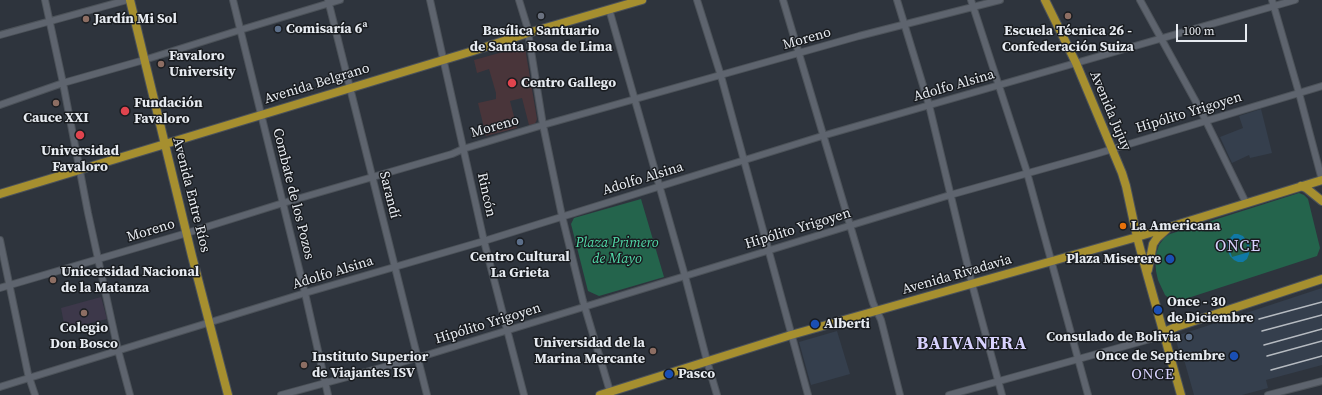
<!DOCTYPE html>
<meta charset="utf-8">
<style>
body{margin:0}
#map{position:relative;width:1322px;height:395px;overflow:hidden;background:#2e343d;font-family:"Source Serif 4",serif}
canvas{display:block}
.scale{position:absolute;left:1176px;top:24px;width:71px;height:18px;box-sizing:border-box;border:2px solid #e7ebf1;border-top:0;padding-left:5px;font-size:12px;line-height:14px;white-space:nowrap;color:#e7ebf1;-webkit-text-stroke:3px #191c20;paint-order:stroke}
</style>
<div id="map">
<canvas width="1322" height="395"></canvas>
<div class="scale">100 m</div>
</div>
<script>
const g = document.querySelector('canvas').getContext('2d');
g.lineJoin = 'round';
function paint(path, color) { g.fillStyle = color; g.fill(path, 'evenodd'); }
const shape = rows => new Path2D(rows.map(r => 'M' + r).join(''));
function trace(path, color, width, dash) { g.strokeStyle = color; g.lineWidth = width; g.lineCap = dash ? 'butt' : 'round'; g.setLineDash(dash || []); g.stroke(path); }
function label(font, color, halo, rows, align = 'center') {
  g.font = font + ' "Source Serif 4",serif'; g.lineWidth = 3; g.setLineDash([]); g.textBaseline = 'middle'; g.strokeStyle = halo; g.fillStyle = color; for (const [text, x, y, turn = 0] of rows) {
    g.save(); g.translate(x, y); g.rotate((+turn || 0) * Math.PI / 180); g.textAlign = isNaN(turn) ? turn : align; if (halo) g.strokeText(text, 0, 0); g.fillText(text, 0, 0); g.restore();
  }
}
const built = shape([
 [1261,109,1272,153,1250,158,1249,155,1232,163,1220,137,1243,128,1239,116],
 [1322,288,1322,365,1266,380,1268,388,1242,395,1194,395,1183,356,1181,357,1177,344,1176,336],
 [837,331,850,374,811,385,799,342]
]);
const education = shape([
 [101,297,107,319,65,329,61,308]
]);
const medical = shape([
 [521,47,525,48,537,119,535,124,529,125,522,98,510,101,517,128,486,136,478,103,496,99,496,93,489,69,477,73,474,60]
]);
const green = shape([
 [1299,193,1304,195,1308,199,1320,248,1317,256,1179,301,1175,302,1172,301,1165,295,1158,280,1156,271,1155,257,1159,245,1165,237,1170,234],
 [641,199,664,277,599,296,588,291,571,224,574,218]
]);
const water = shape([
 [1234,234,1238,234,1243,236,1249,244,1249,254,1247,259,1243,262,1238,262,1234,260,1230,256,1228,251,1227,245,1228,240],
 [1245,239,1249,252,1232,257,1228,244]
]);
const minor = shape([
 [45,0,63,83,88,213,118,350,130,395],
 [233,0,305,293,328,395],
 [328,0,427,395],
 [430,0,484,241,524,395],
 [519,0,527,26,543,125,562,216,583,301,611,395],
 [697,0,721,76,808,395],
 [783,0,850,225,873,303,881,320,900,395],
 [897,0,929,105,972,284,1002,395],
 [971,0,1026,169,1088,395],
 [1140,0,1201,111,1246,203],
 [1272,0,1299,93,1322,180],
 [609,9,685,276,707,361,717,395],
 [0,35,127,0],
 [0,105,63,83,144,60,240,30,340,0],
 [0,240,28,374,35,395],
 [0,288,187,233,283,203,452,154,463,149,543,125,859,36,1000,0],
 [0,387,305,293,484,241,822,136,1295,0],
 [281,395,417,358,950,195,1096,154,1322,86],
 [949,395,1154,338,1164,332],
 [1268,395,1322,381]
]);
const major = shape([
 [130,0,192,256,228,395],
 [1045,0,1076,63,1122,173,1126,186,1137,237,1147,274,1181,395],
 [1301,186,1306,188,1322,201],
 [0,194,473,51,528,33,642,0],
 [1148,270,1153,244,1157,238,1167,229],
 [1164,332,1176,327,1322,279],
 [600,395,791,335,1137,237,1322,180]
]);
const rail = shape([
 [1259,319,1322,302],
 [1262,331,1322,315],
 [1264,345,1322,329],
 [1267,356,1322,341],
 [1271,370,1322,356]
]);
const markers = [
 [541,16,4,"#6b7280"],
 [1068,16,4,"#8d6e63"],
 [86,19,4,"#8d6e63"],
 [278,29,4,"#5c6f8a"],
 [161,64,4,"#8d6e63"],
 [512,83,5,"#e0444e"],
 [56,103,4,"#8d6e63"],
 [125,111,5,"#e0444e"],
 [80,135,5,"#e0444e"],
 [1123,226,4,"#e8710a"],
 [520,242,4,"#5c6f8a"],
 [1170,259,5,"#1a4fb4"],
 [53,280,4,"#8d6e63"],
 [1158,310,5,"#1a4fb4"],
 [84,313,4,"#8d6e63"],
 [815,324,5,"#1a4fb4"],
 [1189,337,4,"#5c6f8a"],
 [653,351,4,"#8d6e63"],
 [1234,356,5,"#1a4fb4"],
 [304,365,4,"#8d6e63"],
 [669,374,5,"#1a4fb4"]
];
const poiNames = [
 ["Jardín Mi Sol",94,19],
 ["Comisaría 6ª",286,29],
 ["Basílica Santuario",541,31,"center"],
 ["de Santa Rosa de Lima",541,47,"center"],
 ["Escuela Técnica 26 -",1068,31,"center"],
 ["Confederación Suiza",1068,47,"center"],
 ["Favaloro",169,56],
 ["University",169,72],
 ["Centro Gallego",521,83],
 ["Fundación",134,103],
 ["Favaloro",134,119],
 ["Cauce XXI",56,118,"center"],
 ["Universidad",80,151,"center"],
 ["Favaloro",80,167,"center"],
 ["La Americana",1131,226],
 ["Centro Cultural",520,257,"center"],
 ["La Grieta",520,273,"center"],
 ["Plaza Miserere",1161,259,"right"],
 ["Unicersidad Nacional",61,272],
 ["de la Matanza",61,288],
 ["Once - 30",1167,302],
 ["de Diciembre",1167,318],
 ["Alberti",824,324],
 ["Colegio",84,328,"center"],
 ["Don Bosco",84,344,"center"],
 ["Consulado de Bolivia",1181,337,"right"],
 ["Universidad de la",645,343,"right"],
 ["Marina Mercante",645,359,"right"],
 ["Once de Septiembre",1225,356,"right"],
 ["Instituto Superior",312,357],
 ["de Viajantes ISV",312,373],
 ["Pasco",678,374]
];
const streetNames = [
 ["Moreno",807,39,-16],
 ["Avenida Belgrano",317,84,-17],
 ["Adolfo Alsina",954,86,-16],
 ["Avenida Jujuy",1110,111,67],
 ["Hipólito Yrigoyen",1189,113,-17],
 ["Moreno",495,127,-16],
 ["Adolfo Alsina",643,179,-17],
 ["Combate de los Pozos",293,194,76],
 ["Avenida Entre Ríos",191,195,76],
 ["Sarandí",389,195,76],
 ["Rincón",486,195,78],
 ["Hipólito Yrigoyen",798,229,-17],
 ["Moreno",151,231,-17],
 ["Adolfo Alsina",333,273,-17],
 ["Avenida Rivadavia",957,275,-16],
 ["Hipólito Yrigoyen",488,324,-17]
];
const parkNames = [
 ["Plaza Primero",617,243],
 ["de Mayo",617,259]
];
const neighbourhoodNames = [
 ["ONCE",1153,375]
];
const quarterNames = [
 ["ONCE",1238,247]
];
const districtNames = [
 ["BALVANERA",972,344]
];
paint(built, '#353f4d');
paint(education, '#3d384a');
paint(medical, '#49353a');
paint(green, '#24644c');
paint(water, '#1079a6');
trace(minor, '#4c5259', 8);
trace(major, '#4c5259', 10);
trace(minor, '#5e646e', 6);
trace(major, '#a68f2f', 8);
trace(rail, '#b6bbc1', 1.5);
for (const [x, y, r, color] of markers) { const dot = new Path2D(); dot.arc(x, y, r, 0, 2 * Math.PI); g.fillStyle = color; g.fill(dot); trace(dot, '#191c20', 1.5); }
label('bold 14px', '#e7ebf1', '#191c20', poiNames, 'left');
label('14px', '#e7ebf1', '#191c20', streetNames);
label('italic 14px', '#52dba8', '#191c20', parkNames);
g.letterSpacing = '1px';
label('15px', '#d8d2fe', '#191c20', neighbourhoodNames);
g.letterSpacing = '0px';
g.letterSpacing = '1px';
label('16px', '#d8d2fe', '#191c20', quarterNames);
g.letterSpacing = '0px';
g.letterSpacing = '1px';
label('bold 18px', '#d8d2fe', '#191c20', districtNames);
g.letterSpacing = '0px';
</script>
